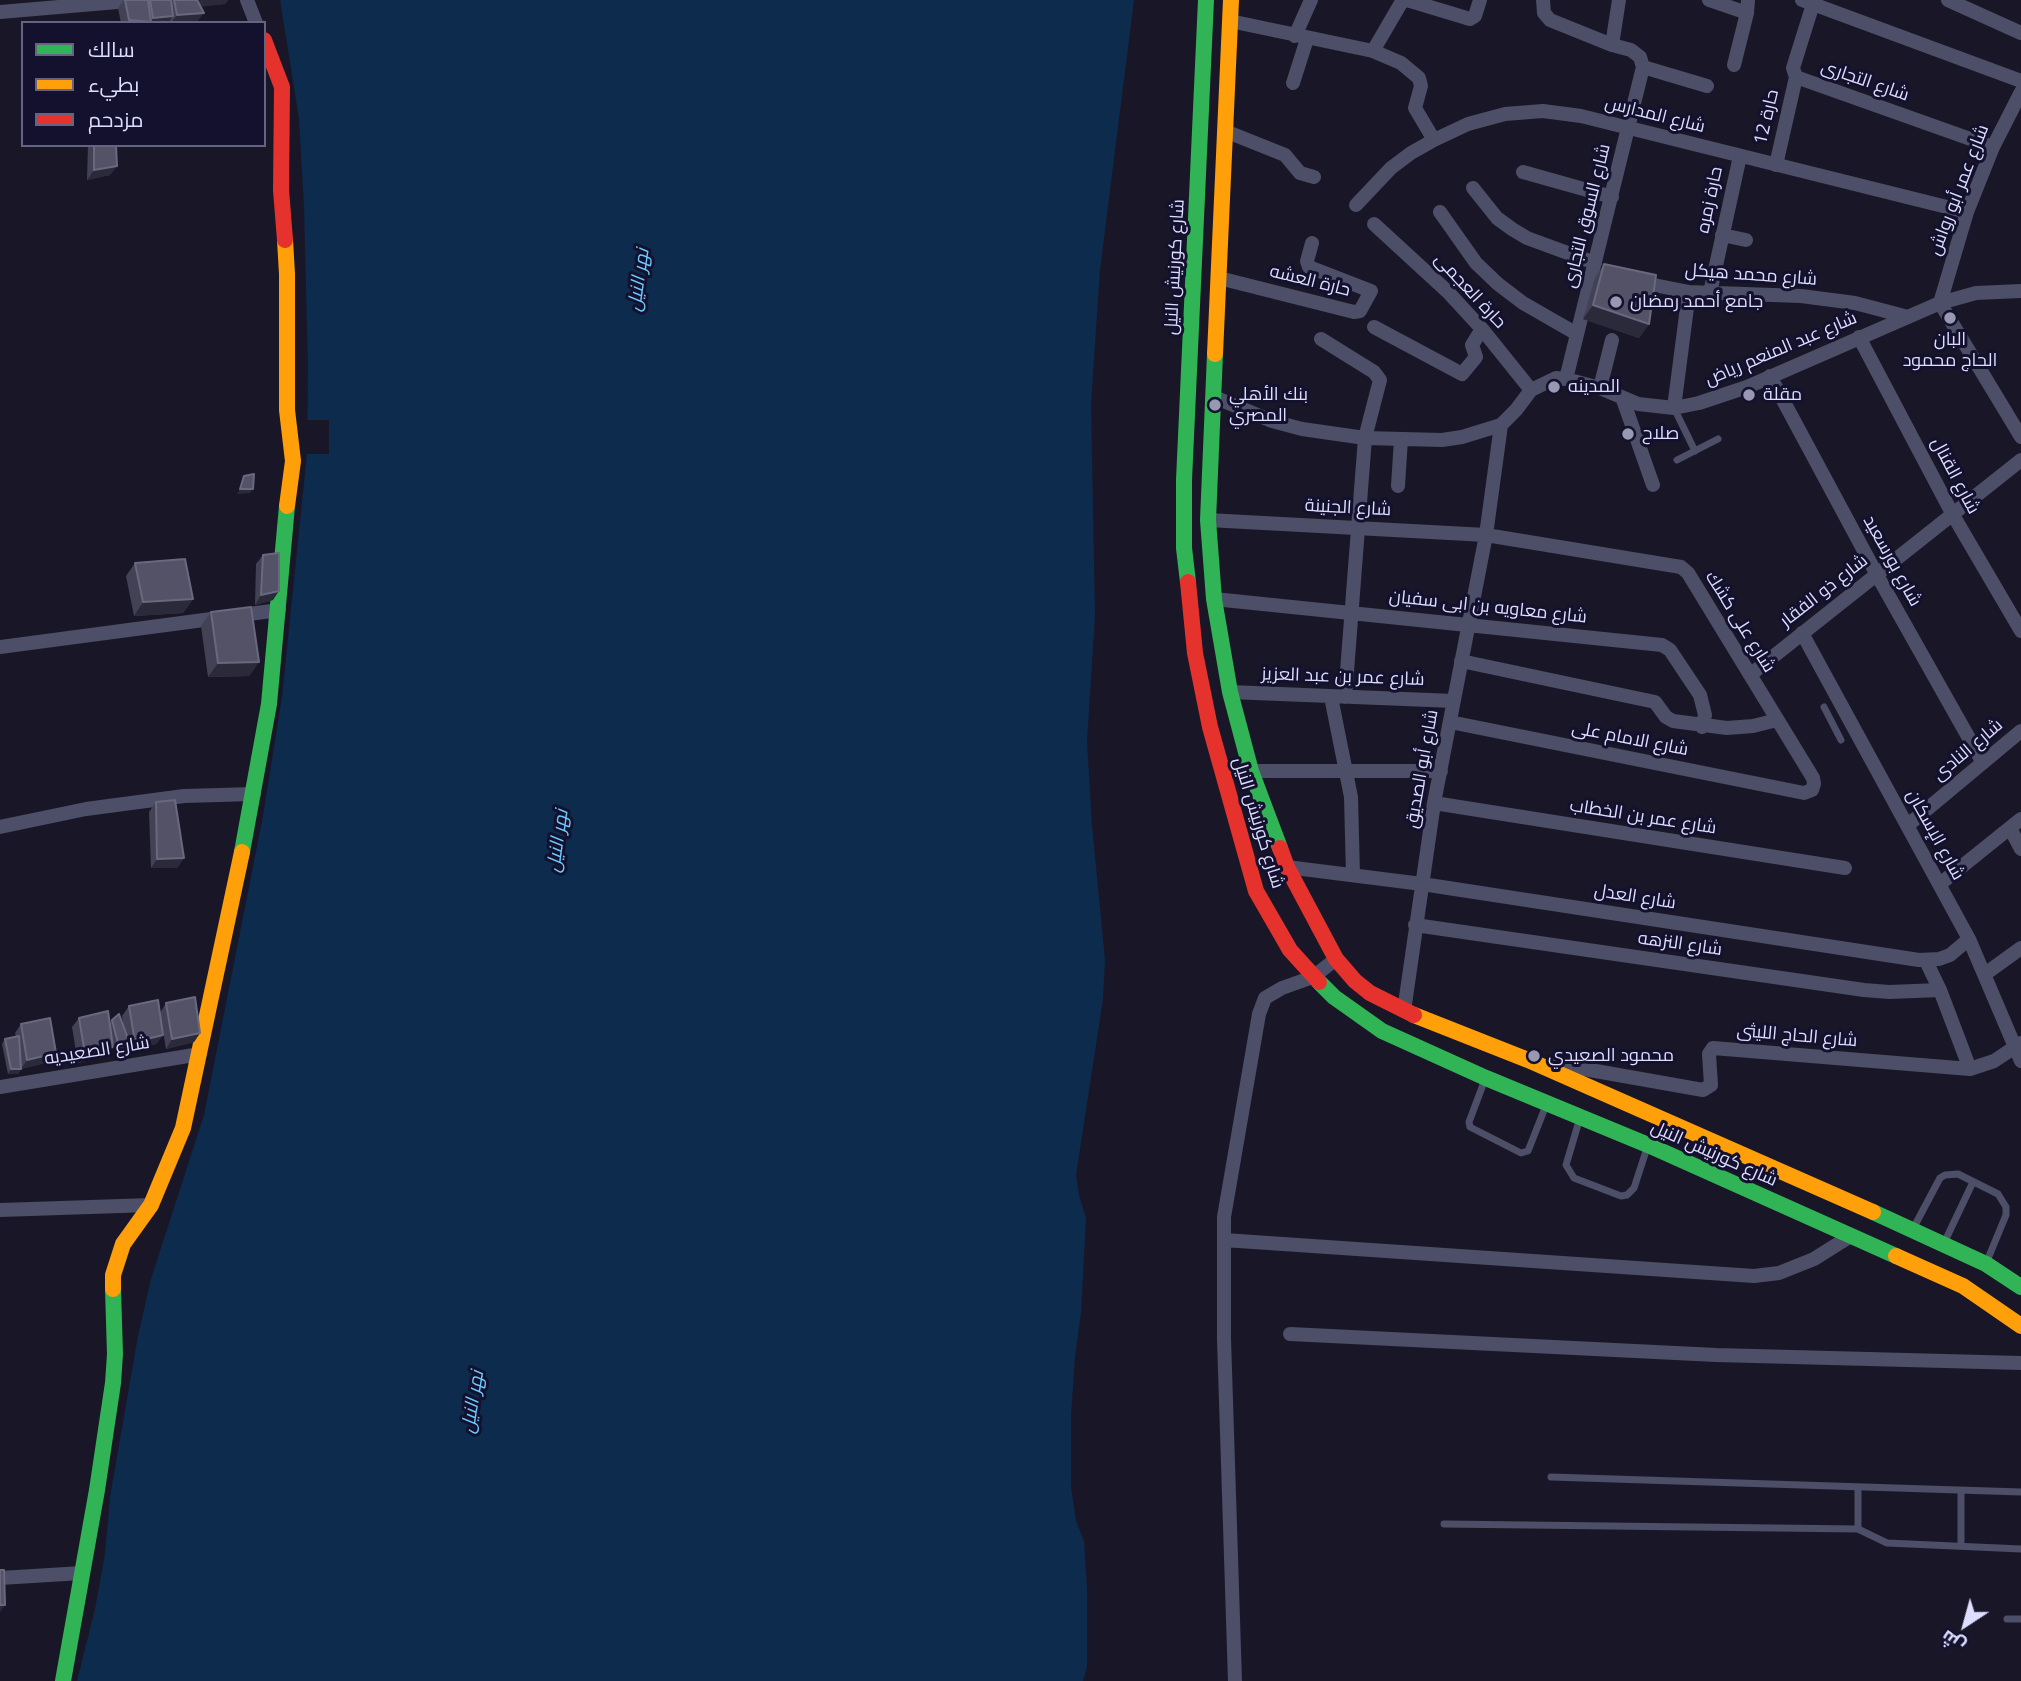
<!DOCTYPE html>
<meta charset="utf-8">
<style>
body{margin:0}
#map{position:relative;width:2021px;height:1681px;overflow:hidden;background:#191727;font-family:"Open Sans",Cairo,sans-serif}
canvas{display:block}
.legend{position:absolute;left:21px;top:21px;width:245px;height:126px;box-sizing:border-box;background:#13112d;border:2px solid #646381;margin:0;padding:9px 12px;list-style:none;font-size:21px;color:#ddf}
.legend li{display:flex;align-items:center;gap:14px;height:35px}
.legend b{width:35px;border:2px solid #646381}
.north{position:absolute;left:1930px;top:1590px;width:70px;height:70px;-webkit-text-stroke:5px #13112d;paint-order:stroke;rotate:216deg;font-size:19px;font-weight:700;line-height:28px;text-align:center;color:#ddf}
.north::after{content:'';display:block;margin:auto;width:24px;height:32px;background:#ddf;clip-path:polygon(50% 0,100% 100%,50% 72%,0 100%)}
</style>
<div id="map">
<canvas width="2021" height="1681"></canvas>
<ul class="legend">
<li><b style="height:9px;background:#30b455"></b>سالك</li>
<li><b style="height:9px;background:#ff9f0a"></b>بطيء</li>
<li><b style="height:9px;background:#e5322d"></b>مزدحم</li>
</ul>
<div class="north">ش</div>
</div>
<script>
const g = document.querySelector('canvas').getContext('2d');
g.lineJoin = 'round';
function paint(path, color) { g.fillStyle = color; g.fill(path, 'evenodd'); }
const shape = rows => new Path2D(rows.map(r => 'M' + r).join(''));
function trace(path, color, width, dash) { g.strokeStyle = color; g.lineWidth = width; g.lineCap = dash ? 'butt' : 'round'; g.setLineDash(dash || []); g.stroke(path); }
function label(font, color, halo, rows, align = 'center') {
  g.font = font + ' "Open Sans",Cairo,sans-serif'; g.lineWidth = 6; g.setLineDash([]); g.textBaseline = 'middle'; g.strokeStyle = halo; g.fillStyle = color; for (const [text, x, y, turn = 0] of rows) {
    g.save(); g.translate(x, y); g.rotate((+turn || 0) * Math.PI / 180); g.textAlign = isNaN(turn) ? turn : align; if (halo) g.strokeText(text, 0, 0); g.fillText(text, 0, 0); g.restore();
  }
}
const water = shape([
 [280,0,1134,0,1100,270,1091,404,1095,615,1087,742,1092,825,1105,960,1103,999,1076,1175,1079,1195,1086,1218,1081,1313,1075,1356,1071,1416,1071,1487,1076,1521,1084,1541,1087,1588,1087,1667,1083,1681,77,1681,95,1609,105,1554,110,1497,138,1336,151,1279,204,1115,263,816,282,697,307,454,308,366,304,207,299,118]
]);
const pier = shape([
 [307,420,329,420,329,454,307,454]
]);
const lane = shape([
 [1674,408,1695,451],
 [1677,460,1718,439],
 [1824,707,1841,740],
 [1484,1082,1469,1122,1470,1127,1521,1153,1528,1151,1545,1108],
 [1579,1121,1566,1165,1574,1178,1621,1196,1627,1195,1634,1188,1647,1148],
 [1914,1227,1940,1178,1945,1175,1958,1174,1998,1194,2006,1207,2006,1215,1987,1261],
 [1945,1241,1973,1182],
 [1551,1477,2021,1492],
 [1858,1487,1858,1529],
 [1444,1524,1858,1529,1887,1543,2021,1549],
 [1961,1546,1961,1491],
 [2007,1619,2021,1619]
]);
const street = shape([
 [247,0,256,23],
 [1407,0,1470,19,1475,16,1480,0],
 [1543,0,1544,13,1550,20,1612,45,1631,50,1640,57,1643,67,1566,379],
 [1709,0,1747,13],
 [1802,0,2021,81],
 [1948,0,2021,33],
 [1813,4,1793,68,1796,77,1993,147],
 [0,12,141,0],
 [1230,21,1373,51,1401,63,1419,78,1421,86,1415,108,1434,140],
 [1295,36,1311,0],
 [1612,45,1619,0],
 [1373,51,1401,3,1406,0],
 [1734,65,1747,13,1748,0],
 [1643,67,1707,86],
 [1293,83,1307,39],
 [2021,92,1993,147,1967,212,1940,303,2021,437],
 [1225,131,1285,155,1300,173,1314,177],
 [1776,165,1796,77],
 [1523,172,1612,197],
 [1473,188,1497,218,1512,229,1527,238,1595,263],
 [1356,205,1391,168,1411,153,1434,140,1468,124,1505,114,1543,111,1581,116,1967,212],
 [1440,212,1476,263,1498,284,1523,303,1577,334],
 [1374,224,1448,292,1482,329,1531,390],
 [1722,235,1746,240],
 [1219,278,1354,312,1360,311,1371,291,1309,267,1307,261,1312,243],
 [1639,282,1689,292,1801,296,1855,303,1908,317],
 [1710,293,1740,156],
 [1374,327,1462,374,1476,357,1472,345,1482,329],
 [1859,337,1953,515,2021,631],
 [1321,339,1374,372,1380,380,1365,438,1345,697],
 [1770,376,1877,575,1983,763],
 [1600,388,1612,340],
 [1214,397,1272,421,1302,429,1365,438,1442,440,1462,437,1501,425,1516,410,1531,390,1556,378,1566,379,1600,388,1638,404,1674,408,1699,403,1747,387,1940,303,1976,293,2021,291],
 [1622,397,1653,485],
 [1674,408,1689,292],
 [1398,486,1401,439],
 [1208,520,1486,535,1681,567,1688,573,1813,778,1814,784,1812,790,1804,793,1450,722],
 [1214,599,1662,645,1670,650,1700,695,1705,715,1702,727],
 [1802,633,1969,939,2021,1061],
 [0,647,279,610],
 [1461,661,1655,702,1666,717,1673,721,1727,728,1753,726,1777,720],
 [1750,675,2021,460],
 [1230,692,1454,701],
 [1331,697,1351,797,1353,875],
 [1251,771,1441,771],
 [1434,803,1845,868],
 [1908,825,2021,731],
 [0,827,86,809,184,796,254,794],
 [2010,828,2021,849],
 [1287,867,1422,884,1919,960,1939,959,1950,955,1969,939],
 [1940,884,2021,819],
 [1415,925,1864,990,1889,992,1940,990],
 [1926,961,1940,990,1970,1069],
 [1985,974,2021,948],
 [1404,1011,1434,803,1486,535,1501,425],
 [1556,1064,1703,1090,1711,1085,1709,1054,1713,1048,1970,1069,1994,1061,2021,1043],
 [0,1087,200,1054],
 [0,1210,151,1205],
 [1224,1240,1754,1276,1779,1273,1814,1259,1849,1237],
 [1290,1334,1716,1355,2021,1363],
 [0,1578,82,1573],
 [1235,1681,1224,1339,1224,1217,1259,1014,1265,998,1282,988,1313,977,1336,959]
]);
const fast = shape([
 [1215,354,1208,520,1214,599,1230,692,1251,771,1280,848],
 [1188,582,1184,548,1184,480,1206,0],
 [242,852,269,704,287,506],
 [1319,982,1334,997,1382,1031,1486,1078,1648,1145,1896,1256],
 [1873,1212,1986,1264,2021,1287],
 [63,1681,97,1490,113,1383,115,1354,113,1289]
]);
const slow = shape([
 [285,240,287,274,287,410,293,461,287,506],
 [1215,354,1231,0],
 [1414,1015,1528,1060,1873,1212],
 [1896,1256,1963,1286,2021,1326],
 [113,1289,113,1275,123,1244,151,1205,183,1128,242,852]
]);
const jam = shape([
 [264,40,282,87,281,190,285,240],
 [1188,582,1195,653,1210,727,1256,891,1290,950,1319,982],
 [1280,848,1287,867,1336,959,1355,981,1370,993,1414,1015]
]);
const wall = shape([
 [124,0,228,0,225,4,200,6,197,22,170,23,170,20,168,23,121,23,118,8],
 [88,145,116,145,117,166,110,175,87,180],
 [1604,264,1649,324,1639,338,1583,319,1595,278],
 [263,555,273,600,255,605,256,564],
 [135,563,193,599,183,613,134,616,126,576],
 [211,612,259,662,249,676,208,677,201,626],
 [156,802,184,858,177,868,151,868,149,812],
 [166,1003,200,1033,194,1042,166,1049,161,1019,163,1035,156,1044,128,1051,116,1056,111,1033,106,1056,78,1063,72,1027,79,1018,109,1024,112,1020,124,1029,122,1016,129,1006,160,1013],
 [21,1024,56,1053,49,1062,21,1069,18,1074,8,1074,2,1044,5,1039,16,1037,15,1033]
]);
const shadedWall = shape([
 [195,0,228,0,225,4,190,8],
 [204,13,197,22,171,23,177,15],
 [173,16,168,23,127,23,129,20,151,22,153,18],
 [117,166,110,175,87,180,94,170],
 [1593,305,1649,324,1639,338,1583,319],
 [240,489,253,489,250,493,237,494],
 [279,591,273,600,255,605,261,595],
 [193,599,183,613,134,616,143,602],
 [259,662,249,676,208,677,218,663],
 [184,858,177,868,151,868,157,859],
 [200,1033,194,1042,166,1049,172,1039],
 [163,1035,156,1044,128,1051,135,1042],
 [113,1047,106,1056,78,1063,85,1054],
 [131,1047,128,1051,116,1056,120,1051],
 [56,1053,49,1062,21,1069,18,1074,8,1074,11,1069,21,1069,27,1060],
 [0,1605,5,1605,0,1612]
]);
const building = shape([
 [125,0,148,0,151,22,129,20,125,0],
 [150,0,171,0,173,16,153,18,150,0],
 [174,0,197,0,204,13,177,15,174,0],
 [94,145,116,145,117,166,94,170,94,145],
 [1604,264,1656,275,1649,324,1593,305,1604,264],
 [254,474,253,489,240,489,244,476,254,474],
 [279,553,279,591,261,595,263,555,279,553],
 [185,559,193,599,143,602,135,563,185,559],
 [251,607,259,662,218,663,211,612,251,607],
 [175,800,184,858,157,859,156,802,175,800],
 [195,997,200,1033,172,1039,166,1003,195,997],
 [158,1000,163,1035,135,1042,129,1006,158,1000],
 [108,1011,113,1047,85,1054,79,1018,108,1011],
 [119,1014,131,1047,120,1051,112,1020,119,1014],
 [50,1018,56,1053,27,1060,21,1024,50,1018],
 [19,1036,21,1069,11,1069,5,1039,19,1036],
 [0,1570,4,1570,5,1605,0,1605,0,1570]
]);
const markers = [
 [1616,302,7,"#9898b3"],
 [1950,318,7,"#9898b3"],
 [1554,387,7,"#9898b3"],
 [1749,395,7,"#9898b3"],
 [1215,405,7,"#9898b3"],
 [1628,434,7,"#9898b3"],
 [1534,1056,7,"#9898b3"]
];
const streetNames = [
 ["شارع التجارى",1865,81,19],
 ["شارع المدارس",1655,115,14],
 ["حارة 12",1767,117,-77],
 ["شارع عمر أبو رواش",1959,190,-69],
 ["حارة زمره",1710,200,-78],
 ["شارع السوق التجارى",1587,216,-76],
 ["شارع كورنيش النيل",1175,267,-87],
 ["شارع محمد هيكل",1751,275,4],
 ["حارة العشه",1310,281,14],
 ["حارة العجمى",1470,291,47],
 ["شارع عبد المنعم رياض",1781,349,-23],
 ["شارع القنال",1955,476,62],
 ["شارع الجنينة",1348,508,3],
 ["شارع بورسعيد",1892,561,61],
 ["شارع ذو الفقار",1824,591,-38],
 ["شارع معاويه بن ابى سفيان",1488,607,6],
 ["شارع على كشك",1740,622,58],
 ["شارع عمر بن عبد العزيز",1343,677,2],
 ["شارع الامام على",1630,739,11],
 ["شارع النادى",1968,750,-40],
 ["شارع أبو الصديق",1422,769,-80],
 ["شارع عمر بن الخطاب",1643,817,9],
 ["شارع كورنيش النيل",1258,823,73],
 ["شارع الإسكان",1935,835,61],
 ["شارع العدل",1635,897,9],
 ["شارع النزهه",1680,944,8],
 ["شارع الحاج الليثى",1797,1036,5],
 ["شارع الصعيديه",97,1051,-9],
 ["شارع كورنيش النيل",1714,1154,24]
];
const poiNames = [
 ["جامع أحمد رمضان",1630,302],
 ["البان",1950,340,"center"],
 ["الحاج محمود",1950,361,"center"],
 ["المدينه",1568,387],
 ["بنك الأهلي",1229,395],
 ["المصري",1229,416],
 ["مقلة",1763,395],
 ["صلاح",1642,434],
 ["محمود الصعيدي",1548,1056]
];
const waterNames = [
 ["نهر النيل",639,280,-82],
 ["نهر النيل",558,841,-82],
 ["نهر النيل",473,1402,-81]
];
paint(water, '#0d2b4d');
paint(pier, '#191727');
trace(lane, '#4d4e67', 7);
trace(street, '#4d4e67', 14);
trace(fast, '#30b455', 16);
trace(slow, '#ff9f0a', 16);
trace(jam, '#e5322d', 16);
paint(wall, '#434255');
paint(shadedWall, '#2b2a3b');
paint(building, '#535267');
trace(building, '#69687f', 2);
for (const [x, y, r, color] of markers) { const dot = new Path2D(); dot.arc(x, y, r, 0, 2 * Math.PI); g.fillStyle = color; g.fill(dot); trace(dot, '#13112d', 2.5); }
label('18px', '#ddf', '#13112d', streetNames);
label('18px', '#ddf', '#13112d', poiNames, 'left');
label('italic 19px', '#6bcaff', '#13112d', waterNames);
</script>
